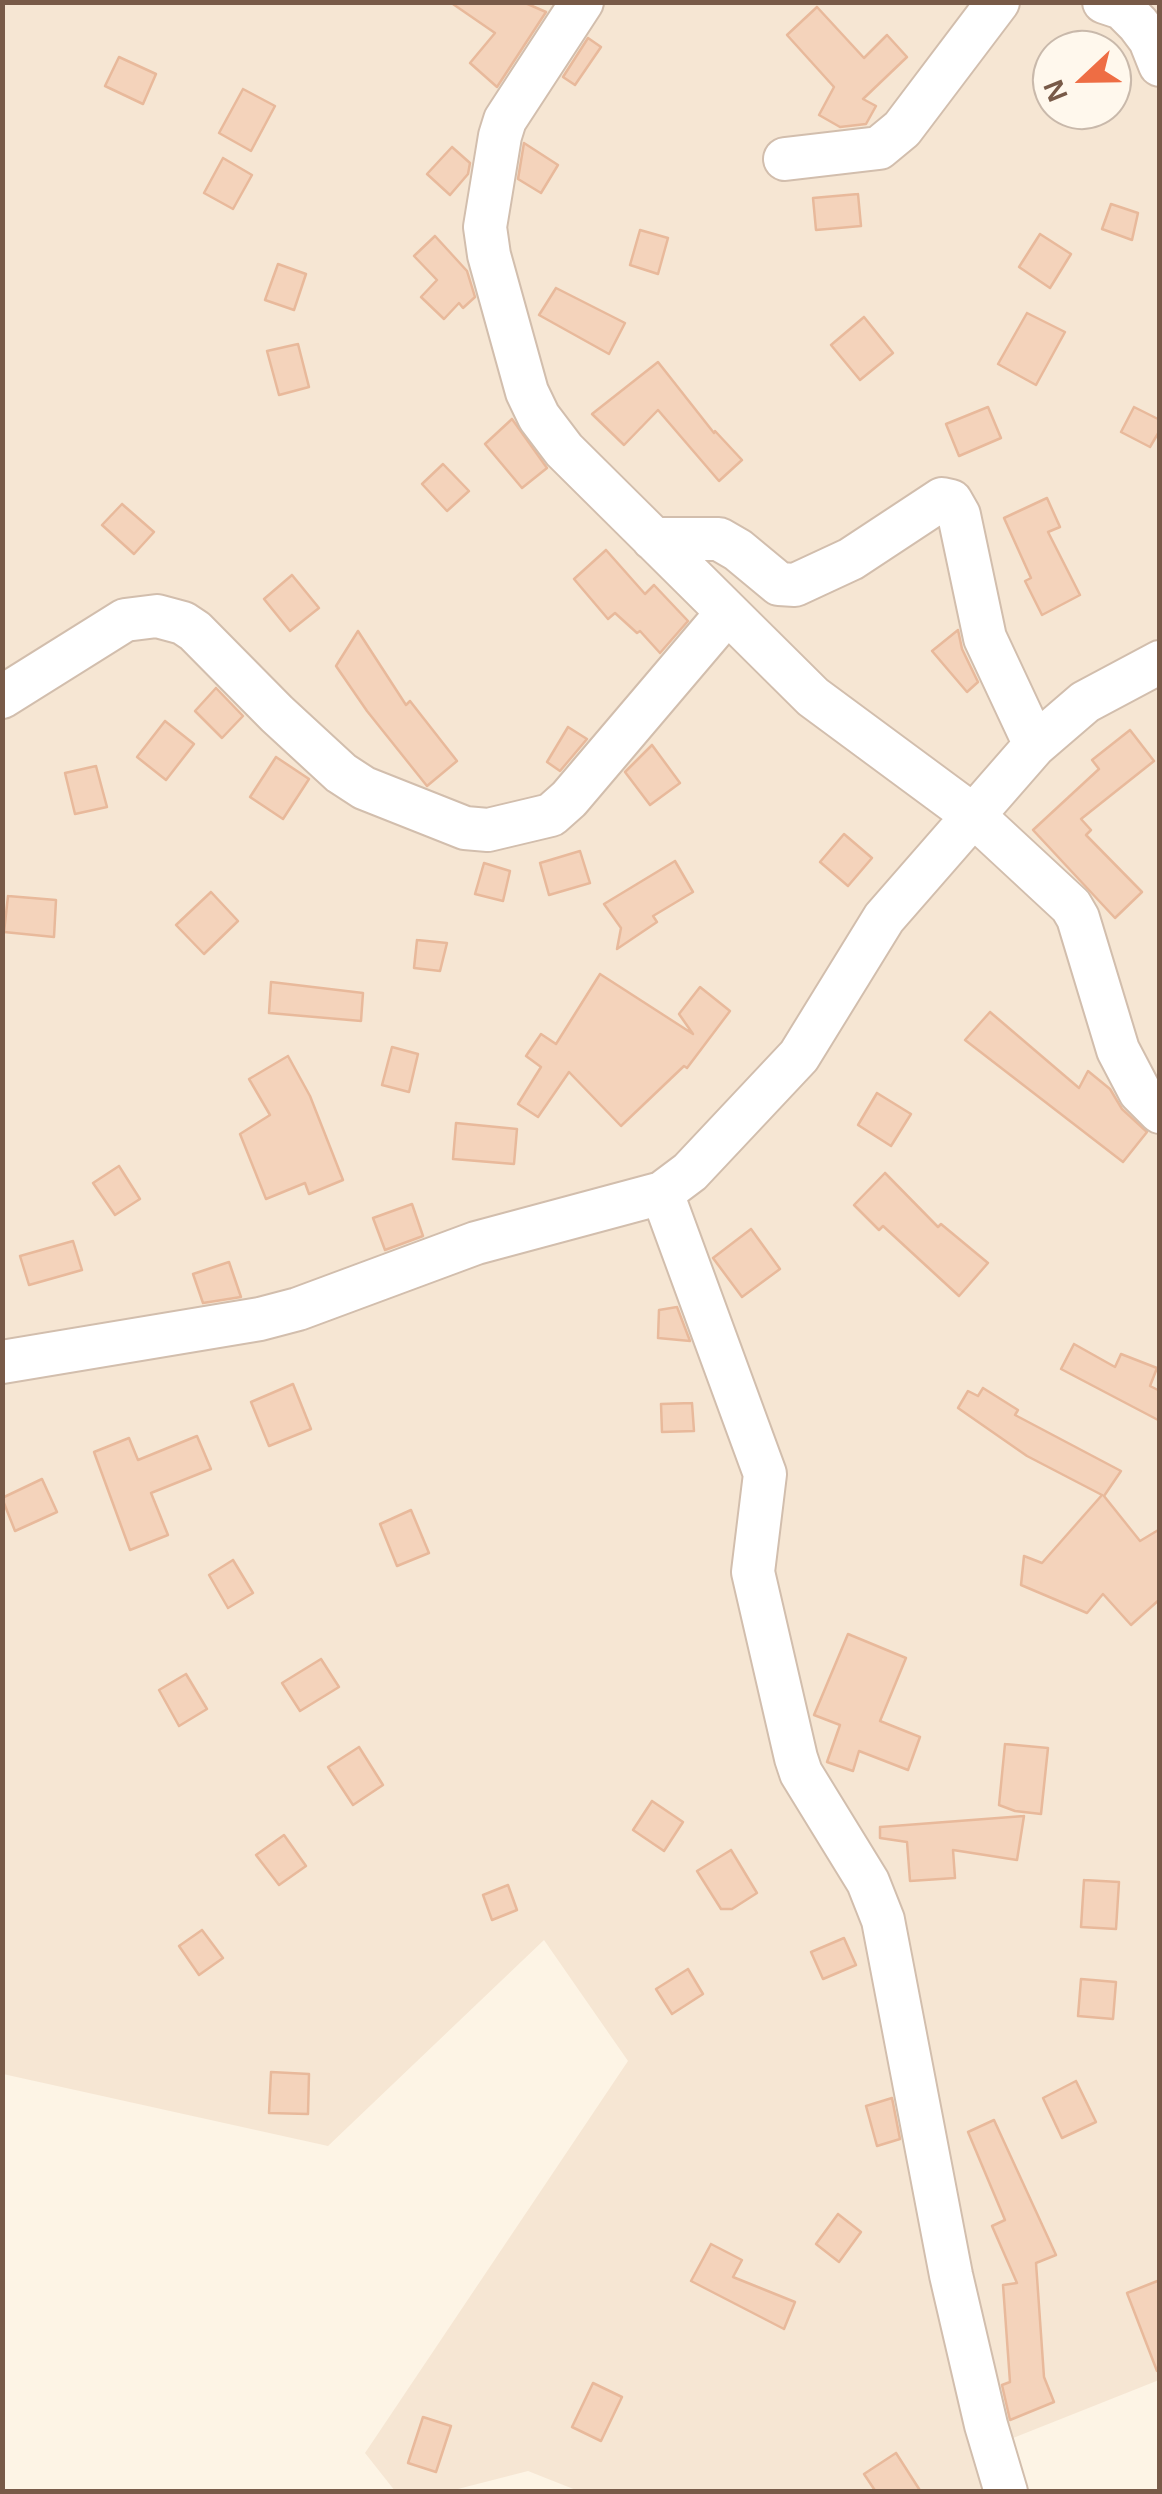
<!DOCTYPE html>
<style>
body{margin:0}
#map{position:relative;width:1162px;height:2494px;overflow:hidden;background:#fdf4e5;font-family:Arial,sans-serif}
canvas{display:block}
.frame{position:absolute;inset:0;border:5px solid #785a48;pointer-events:none}
.north{position:absolute;left:1032px;top:30px;width:100px;height:100px;box-sizing:border-box;background:#fff8ed;border:2px solid #c9b9ab;border-radius:50%;rotate:248deg;font-size:28px;font-weight:700;line-height:40px;text-align:center;color:#785a48}
.north::after{content:'';display:block;margin:auto;width:35px;height:45px;background:#ee6d44;clip-path:polygon(50% 0,100% 100%,50% 72%,0 100%)}
</style>
<div id="map">
<canvas width="1162" height="2494"></canvas>
<div class="frame"></div>
<div class="north">N</div>
</div>
<script>
const g = document.querySelector('canvas').getContext('2d');
g.lineJoin = 'round';
function paint(path, color) { g.fillStyle = color; g.fill(path, 'evenodd'); }
const shape = rows => new Path2D(rows.map(r => 'M' + r).join(''));
function trace(path, color, width, dash) { g.strokeStyle = color; g.lineWidth = width; g.lineCap = dash ? 'butt' : 'round'; g.setLineDash(dash || []); g.stroke(path); }
const residential = shape([
 [3,3,1159,3,1159,2380,1008,2440,1023,2491,581,2492,528,2471,450,2491,395,2491,365,2453,628,2061,544,1940,328,2146,3,2074],
 [1052,50,1112,50,1112,110,1052,110]
]);
const building = shape([
 [450,2,523,2,546,12,497,87,470,63,495,33,450,2],
 [817,7,864,58,887,35,907,57,863,99,876,106,866,124,840,127,819,115,834,87,787,35,817,7],
 [588,38,601,47,575,85,563,77,588,38],
 [119,57,156,74,143,104,105,86,119,57],
 [243,89,275,106,251,151,219,133,243,89],
 [524,143,558,165,541,193,518,179,524,143],
 [452,147,470,163,468,174,450,195,427,174,452,147],
 [223,158,252,175,233,209,204,193,223,158],
 [858,194,861,226,816,230,813,198,858,194],
 [1111,204,1138,213,1132,240,1102,229,1111,204],
 [640,230,668,238,658,274,630,265,640,230],
 [1040,234,1071,254,1050,288,1019,267,1040,234],
 [435,236,467,271,475,297,463,308,459,303,444,319,421,297,437,280,414,256,435,236],
 [278,264,306,274,294,310,265,300,278,264],
 [556,288,625,323,609,354,539,315,556,288],
 [1027,313,1065,332,1036,385,998,364,1027,313],
 [864,317,893,353,860,380,831,345,864,317],
 [298,344,309,387,279,395,267,351,298,344],
 [658,362,714,433,715,431,742,460,719,481,658,410,624,445,592,414,658,362],
 [988,407,1001,438,959,456,946,424,988,407],
 [1134,407,1160,420,1160,430,1150,447,1121,432,1134,407],
 [512,419,547,468,522,488,485,444,512,419],
 [443,464,469,491,447,511,422,484,443,464],
 [1047,498,1060,527,1048,532,1080,595,1042,615,1025,581,1031,578,1004,518,1047,498],
 [122,504,154,532,134,554,102,525,122,504],
 [606,550,645,594,654,585,688,621,660,653,640,631,637,633,615,613,608,619,574,579,606,550],
 [292,575,319,608,290,631,264,599,292,575],
 [958,630,962,649,978,682,967,692,932,651,958,630],
 [358,631,406,705,410,701,457,761,427,786,367,711,336,666,358,631],
 [216,688,243,716,222,738,195,711,216,688],
 [165,721,194,744,166,780,137,757,165,721],
 [568,727,587,739,560,771,547,762,568,727],
 [1130,730,1154,761,1081,819,1091,830,1086,835,1142,892,1115,918,1033,830,1099,769,1092,760,1130,730],
 [652,745,680,783,650,805,625,772,652,745],
 [276,757,309,779,283,819,250,797,276,757],
 [96,766,107,807,75,814,65,773,96,766],
 [844,834,872,858,848,886,820,862,844,834],
 [580,851,590,883,549,895,540,863,580,851],
 [675,861,693,892,653,916,657,922,617,949,621,928,604,904,675,861],
 [484,863,510,871,503,901,475,894,484,863],
 [211,892,238,921,204,954,176,925,211,892],
 [8,896,56,900,54,937,4,932,8,896],
 [417,940,447,943,440,971,414,968,417,940],
 [600,974,693,1034,679,1014,700,987,730,1011,687,1068,684,1066,621,1126,569,1072,538,1117,518,1104,541,1067,526,1056,541,1034,556,1044,600,974],
 [271,982,363,993,361,1021,269,1013,271,982],
 [990,1012,1079,1088,1088,1071,1110,1089,1122,1109,1147,1132,1123,1162,965,1040,990,1012],
 [392,1047,418,1054,409,1092,382,1085,392,1047],
 [288,1056,310,1096,343,1180,309,1194,305,1183,266,1199,240,1134,270,1115,249,1079,288,1056],
 [877,1093,911,1114,891,1146,858,1125,877,1093],
 [456,1123,517,1129,514,1164,453,1159,456,1123],
 [119,1166,140,1199,115,1215,93,1183,119,1166],
 [885,1173,938,1227,941,1224,988,1263,959,1296,883,1226,879,1230,854,1205,885,1173],
 [412,1204,423,1236,385,1250,373,1218,412,1204],
 [751,1229,780,1269,742,1297,713,1258,751,1229],
 [73,1241,82,1270,29,1285,20,1256,73,1241],
 [229,1262,241,1297,203,1303,193,1274,229,1262],
 [677,1307,690,1341,658,1338,659,1310,677,1307],
 [1074,1344,1115,1367,1121,1354,1157,1368,1150,1386,1160,1391,1160,1421,1061,1369,1074,1344],
 [293,1384,311,1429,269,1446,251,1402,293,1384],
 [983,1388,1018,1410,1015,1415,1121,1471,1104,1496,1140,1541,1160,1529,1160,1599,1131,1625,1103,1594,1087,1613,1021,1585,1024,1556,1042,1563,1102,1495,1027,1456,958,1408,968,1391,978,1396,983,1388],
 [692,1403,694,1431,662,1432,661,1404,692,1403],
 [197,1436,211,1469,151,1493,168,1535,130,1550,94,1452,129,1438,138,1460,197,1436],
 [42,1479,57,1512,15,1531,2,1498,42,1479],
 [411,1510,429,1553,397,1566,380,1524,411,1510],
 [233,1560,253,1593,228,1608,209,1575,233,1560],
 [848,1634,906,1658,880,1721,920,1737,908,1770,859,1751,853,1771,827,1762,840,1725,814,1715,848,1634],
 [321,1659,339,1687,300,1711,282,1683,321,1659],
 [186,1674,207,1709,179,1726,159,1690,186,1674],
 [1005,1744,1048,1748,1041,1814,1015,1811,999,1805,1005,1744],
 [359,1747,383,1785,353,1805,328,1767,359,1747],
 [652,1801,683,1822,664,1851,633,1830,652,1801],
 [1024,1816,1017,1860,953,1850,955,1878,910,1881,907,1842,880,1838,880,1827,1024,1816],
 [284,1835,306,1866,279,1885,256,1855,284,1835],
 [731,1850,757,1893,732,1909,721,1909,697,1871,731,1850],
 [1084,1880,1119,1882,1116,1929,1081,1927,1084,1880],
 [508,1885,517,1910,492,1920,483,1895,508,1885],
 [202,1930,223,1958,199,1975,179,1946,202,1930],
 [844,1938,856,1965,823,1979,811,1952,844,1938],
 [688,1969,703,1994,672,2014,656,1989,688,1969],
 [1081,1979,1116,1982,1113,2019,1078,2016,1081,1979],
 [271,2072,309,2074,308,2114,269,2113,271,2072],
 [1076,2081,1096,2122,1062,2138,1043,2098,1076,2081],
 [892,2098,900,2139,877,2146,866,2106,892,2098],
 [994,2120,1056,2255,1036,2263,1044,2377,1054,2402,1010,2420,1002,2385,1010,2382,1003,2285,1017,2283,992,2226,1005,2220,968,2132,994,2120],
 [838,2214,861,2232,839,2262,816,2244,838,2214],
 [711,2244,742,2260,733,2277,795,2302,784,2329,691,2281,711,2244],
 [1160,2280,1160,2371,1157,2371,1127,2293,1160,2280],
 [593,2383,622,2397,601,2441,572,2427,593,2383],
 [423,2417,451,2426,436,2472,408,2463,423,2417],
 [896,2453,921,2492,876,2492,864,2474,896,2453]
]);
const minor = shape([
 [582,2,505,120,500,136,485,227,489,255,527,392,539,417,564,450,813,697,974,816,1071,906,1078,918,1118,1050,1140,1092,1160,1112],
 [1104,2,1122,8,1138,24,1150,40,1160,65],
 [785,159,879,148,902,129,998,2],
 [653,539,719,539,738,550,779,584,795,585,851,559,942,499,951,501,959,515,985,638,1035,745],
 [2,697,125,620,157,616,183,623,195,631,277,714,341,773,364,788,465,828,488,830,551,815,569,799,727,613],
 [662,1193,765,1474,753,1572,796,1758,801,1773,868,1882,883,1920,951,2275,986,2425,1006,2492],
 [2,1362,260,1319,298,1309,476,1243,662,1193,690,1172,799,1056,884,918,1035,745,1085,702,1160,662]
]);
paint(residential, '#f6e6d3');
paint(building, '#f4d3bb');
trace(building, '#e8b99b', 2.5);
trace(minor, '#d2bead', 46);
trace(minor, '#fff', 42);
</script>
